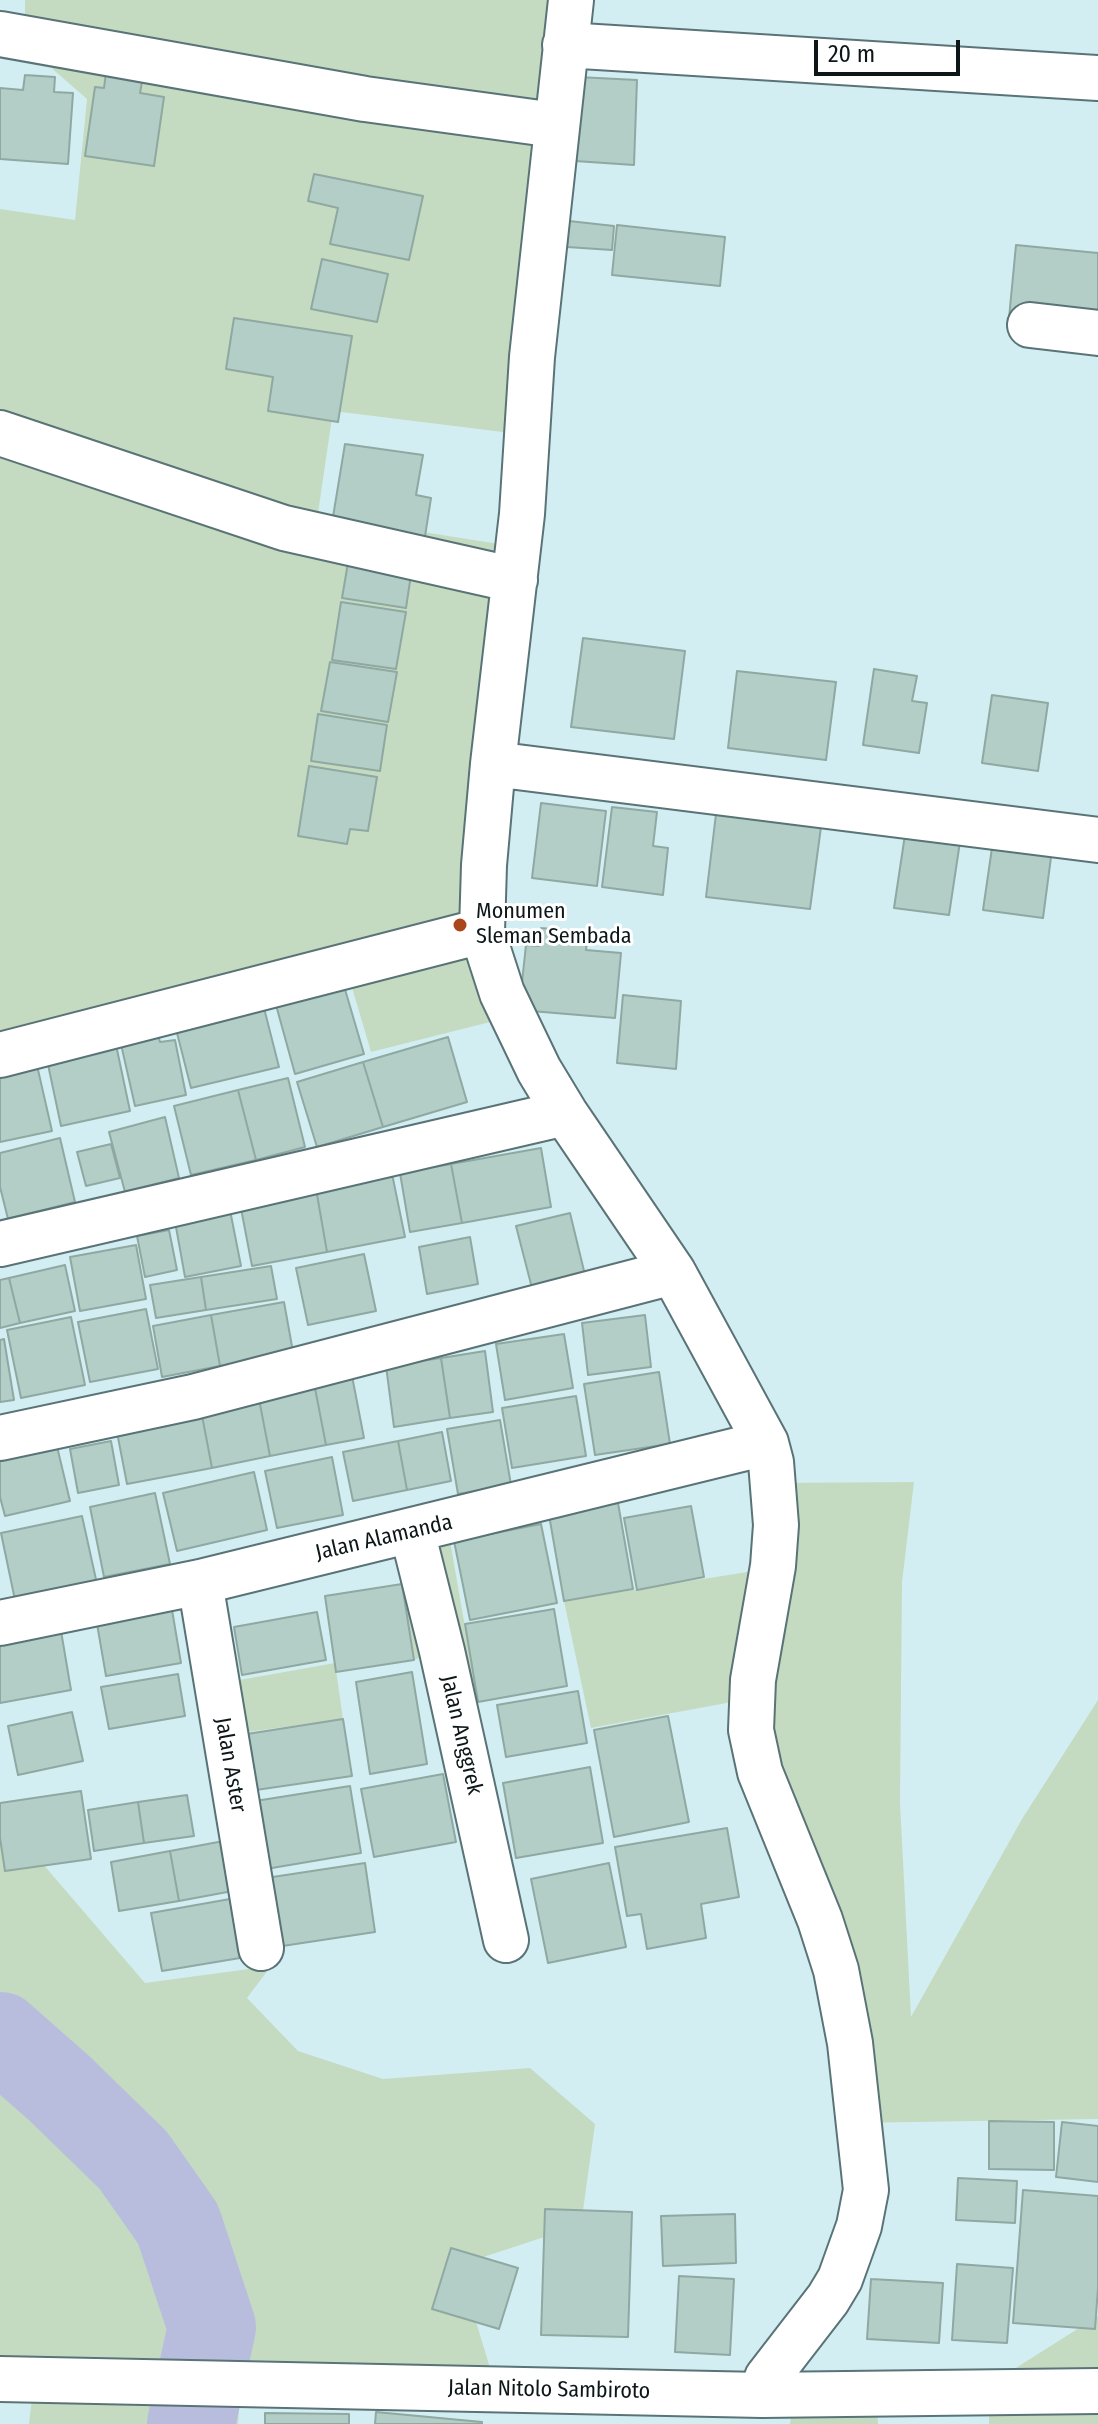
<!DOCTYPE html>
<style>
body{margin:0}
#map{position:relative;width:1098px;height:2424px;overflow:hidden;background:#d2eef3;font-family:"Fira Sans Condensed",sans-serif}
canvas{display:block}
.scale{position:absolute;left:814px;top:40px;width:146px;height:36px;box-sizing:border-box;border:4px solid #0d1718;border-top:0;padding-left:10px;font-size:24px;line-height:28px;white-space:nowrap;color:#0d1718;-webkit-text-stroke:6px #fff;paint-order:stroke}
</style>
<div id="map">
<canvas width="1098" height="2424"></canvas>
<div class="scale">20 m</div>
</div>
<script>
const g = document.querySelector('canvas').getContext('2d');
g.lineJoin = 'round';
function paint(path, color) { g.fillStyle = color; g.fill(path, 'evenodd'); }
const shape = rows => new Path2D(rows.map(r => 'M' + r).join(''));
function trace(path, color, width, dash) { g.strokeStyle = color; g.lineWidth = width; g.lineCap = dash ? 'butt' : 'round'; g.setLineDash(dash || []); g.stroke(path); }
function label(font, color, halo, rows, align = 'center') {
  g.font = font + ' "Fira Sans Condensed",sans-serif'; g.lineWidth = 6; g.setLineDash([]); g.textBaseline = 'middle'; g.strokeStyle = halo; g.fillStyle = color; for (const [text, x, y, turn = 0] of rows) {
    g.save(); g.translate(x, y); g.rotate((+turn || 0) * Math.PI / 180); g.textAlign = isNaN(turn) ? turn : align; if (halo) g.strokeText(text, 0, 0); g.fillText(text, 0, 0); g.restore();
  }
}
const green = shape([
 [25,0,573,0,527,435,333,411,318,513,353,521,518,547,472,936,502,1019,371,1052,346,967,0,1063,0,209,75,220,87,99,25,45],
 [914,1482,902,1582,900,1803,911,2017,1022,1819,1098,1700,1098,2119,853,2123,835,1993,743,1700,591,1728,564,1601,760,1570,763,1483],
 [447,1523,478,1702,456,1705,443,1648,414,1660,393,1535],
 [335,1663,343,1719,225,1735,217,1684],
 [0,1814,145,1983,271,1966,247,1998,298,2051,383,2079,530,2068,595,2124,581,2225,459,2265,493,2378,242,2369,238,2424,29,2424,36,2363,0,2361],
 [1098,2316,1098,2424,989,2424,989,2385],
 [796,2387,876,2388,878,2424,790,2424]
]);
const river = shape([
 [0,2036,59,2088,133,2160,178,2224,212,2327,191,2424]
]);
const building = shape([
 [106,72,143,76,140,93,164,97,154,166,85,156,95,87,104,88,106,72],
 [25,75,55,77,54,92,73,93,68,164,0,159,0,88,23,90,25,75],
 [578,77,637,80,634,165,575,161,578,77],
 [314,174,423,196,409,260,330,244,338,208,308,201,314,174],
 [569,221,614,226,612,250,567,247,569,221],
 [617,225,725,237,720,286,612,275,617,225],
 [1016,245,1098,253,1098,326,1009,318,1016,245],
 [322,259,388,274,377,322,311,309,322,259],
 [234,318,352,336,338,422,268,411,273,377,226,369,234,318],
 [345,444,423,455,416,495,431,498,423,549,330,535,345,444],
 [350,551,413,561,406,608,342,598,350,551],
 [341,602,406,612,396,669,332,660,341,602],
 [583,638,685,651,674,739,571,727,583,638],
 [330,662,397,672,388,722,321,711,330,662],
 [874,669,917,676,912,701,927,703,919,753,863,745,874,669],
 [737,671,836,682,826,760,728,748,737,671],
 [992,695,1048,703,1038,771,982,763,992,695],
 [318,714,387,725,380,771,311,761,318,714],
 [309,766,377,777,368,831,350,829,347,844,298,836,309,766],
 [541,803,606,811,597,886,532,878,541,803],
 [612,807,657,812,653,846,668,848,663,895,602,887,612,807],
 [716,814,821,827,810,909,706,897,716,814],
 [906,828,961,835,949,915,894,908,906,828],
 [994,834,1053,842,1043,918,983,910,994,834],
 [541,928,588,932,586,950,621,953,615,1018,519,1010,526,945,539,946,541,928],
 [344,986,364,1054,295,1074,276,1005,344,986],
 [623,995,681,1001,676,1069,617,1063,623,995],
 [264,1008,279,1067,191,1088,176,1029,264,1008],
 [155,1024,160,1042,175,1040,186,1095,135,1106,118,1031,155,1024],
 [448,1037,467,1102,383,1127,363,1062,448,1037],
 [115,1040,130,1111,61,1126,46,1055,115,1040],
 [36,1061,52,1131,0,1142,0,1069,36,1061],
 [363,1062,383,1127,317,1147,297,1082,363,1062],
 [288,1078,305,1147,256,1160,238,1090,288,1078],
 [238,1090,256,1160,191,1175,174,1106,238,1090],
 [165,1117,179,1178,125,1192,109,1132,165,1117],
 [60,1138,75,1202,8,1219,0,1187,0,1153,60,1138],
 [111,1144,120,1178,86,1186,77,1152,111,1144],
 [541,1148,551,1207,462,1223,451,1164,541,1148],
 [451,1164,462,1223,410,1232,400,1173,451,1164],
 [391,1169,405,1237,327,1252,315,1183,391,1169],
 [315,1183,327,1252,252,1266,239,1198,315,1183],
 [229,1205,241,1266,185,1277,174,1216,229,1205],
 [570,1213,586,1279,533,1292,516,1226,570,1213],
 [169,1230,177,1270,145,1277,137,1236,169,1230],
 [470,1237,478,1284,427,1294,419,1247,470,1237],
 [136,1245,146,1299,80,1311,70,1257,136,1245],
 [364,1254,376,1311,308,1325,296,1268,364,1254],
 [65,1265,75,1311,20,1323,9,1278,65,1265],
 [271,1266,277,1299,206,1310,201,1277,271,1266],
 [201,1277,206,1310,156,1318,150,1285,201,1277],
 [9,1278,20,1323,0,1328,0,1280,9,1278],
 [284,1302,293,1352,220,1366,211,1315,284,1302],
 [146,1309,158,1369,90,1382,78,1322,146,1309],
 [211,1315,220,1366,162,1377,153,1326,211,1315],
 [645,1315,651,1367,588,1375,582,1323,645,1315],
 [71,1317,85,1385,21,1398,7,1330,71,1317],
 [564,1334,573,1388,505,1400,496,1344,564,1334],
 [4,1339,14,1400,0,1402,0,1340,4,1339],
 [485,1351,493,1412,450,1418,441,1358,485,1351],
 [441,1358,450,1418,394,1427,386,1366,441,1358],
 [659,1372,670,1444,595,1455,584,1384,659,1372],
 [352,1376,364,1438,326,1445,314,1383,352,1376],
 [314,1383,326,1445,270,1456,258,1394,314,1383],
 [258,1394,270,1456,212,1468,200,1405,258,1394],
 [576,1396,586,1456,512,1468,502,1408,576,1396],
 [200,1405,212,1468,127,1484,115,1422,200,1405],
 [500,1420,511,1485,458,1494,447,1429,500,1420],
 [442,1432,451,1481,407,1490,398,1441,442,1432],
 [55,1438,70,1501,5,1516,0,1497,0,1451,55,1438],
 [111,1441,119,1485,78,1493,70,1449,111,1441],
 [398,1441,407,1490,353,1501,343,1452,398,1441],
 [332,1457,343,1515,277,1528,265,1471,332,1457],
 [254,1472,267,1530,177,1551,163,1493,254,1472],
 [155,1493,170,1564,104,1577,90,1507,155,1493],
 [618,1503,633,1589,564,1601,549,1515,618,1503],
 [691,1506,704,1577,637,1590,624,1518,691,1506],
 [82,1516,97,1584,15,1600,1,1533,82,1516],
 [541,1524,557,1603,470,1620,454,1541,541,1524],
 [402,1584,414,1660,336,1672,325,1596,402,1584],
 [171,1604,181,1663,106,1676,96,1618,171,1604],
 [554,1609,567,1686,478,1702,465,1624,554,1609],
 [317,1612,326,1660,242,1675,234,1627,317,1612],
 [60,1625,71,1690,0,1703,0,1636,60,1625],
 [412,1672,427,1764,370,1774,356,1682,412,1672],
 [178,1674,185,1716,109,1729,101,1687,178,1674],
 [578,1691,587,1743,506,1757,497,1705,578,1691],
 [72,1712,83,1761,18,1775,8,1726,72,1712],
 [668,1716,689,1822,614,1837,594,1730,668,1716],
 [343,1719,352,1776,256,1790,247,1734,343,1719],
 [590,1767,603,1843,516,1858,503,1783,590,1767],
 [443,1774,456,1842,374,1857,361,1789,443,1774],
 [350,1786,361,1853,260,1870,249,1802,350,1786],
 [81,1791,91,1859,5,1871,0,1838,0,1803,81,1791],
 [187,1795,194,1836,144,1843,138,1802,187,1795],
 [138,1802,144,1843,94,1851,88,1810,138,1802],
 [727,1828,739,1897,701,1904,706,1938,647,1949,641,1914,627,1916,615,1847,727,1828],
 [229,1840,238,1890,179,1901,170,1851,229,1840],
 [170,1851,179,1901,119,1911,111,1862,170,1851],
 [365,1863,375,1932,276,1947,266,1878,365,1863],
 [609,1863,626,1947,548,1963,531,1879,609,1863],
 [230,1899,240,1958,162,1971,151,1913,230,1899],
 [989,2121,1054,2122,1054,2170,989,2169,989,2121],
 [1062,2122,1098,2126,1098,2182,1056,2177,1062,2122],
 [958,2178,1017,2181,1015,2223,956,2220,958,2178],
 [1023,2190,1098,2196,1098,2288,1095,2329,1013,2323,1023,2190],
 [545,2209,632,2212,628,2337,541,2335,545,2209],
 [735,2214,736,2263,663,2266,661,2216,735,2214],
 [451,2248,518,2268,499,2329,432,2309,451,2248],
 [957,2264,1013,2268,1007,2343,952,2340,957,2264],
 [679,2276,734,2279,730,2355,675,2352,679,2276],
 [871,2279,943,2283,939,2343,867,2339,871,2279],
 [376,2412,482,2422,482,2424,375,2424,376,2412],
 [265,2413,349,2414,349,2424,265,2424,265,2413]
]);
const minor = shape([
 [571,0,532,357,522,514,493,764,484,865,482,931,502,993,539,1070,565,1113,673,1272,766,1443,771,1462,776,1525,773,1566,753,1680,751,1730,760,1772,820,1920,836,1970,850,2043,866,2190,859,2226,840,2279,828,2299,767,2378,762,2395],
 [0,34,365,99,555,125],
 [565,45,1098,78],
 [1030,325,1098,333],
 [0,433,284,528,515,580],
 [493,764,1098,840],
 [0,1055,482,931],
 [0,1244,565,1113],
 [0,1438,193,1397,673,1272],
 [412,1531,442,1651,506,1940],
 [200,1582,261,1948],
 [0,1623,200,1582,766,1443],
 [0,2379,762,2395,1098,2391]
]);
const markers = [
 [460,925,8,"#ab451b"]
];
const poiNames = [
 ["Monumen",476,912],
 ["Sleman Sembada",476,937]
];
const streetNames = [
 ["Jalan Alamanda",384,1538,-13],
 ["Jalan Anggrek",461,1735,77],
 ["Jalan Aster",230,1765,80],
 ["Jalan Nitolo Sambiroto",549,2390,1]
];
paint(green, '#c4dbc1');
trace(river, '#b8bddd', 88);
paint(building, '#b3cec6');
trace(building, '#8fa8a1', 2);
trace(minor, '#5a7377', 48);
trace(minor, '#fff', 44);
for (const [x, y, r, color] of markers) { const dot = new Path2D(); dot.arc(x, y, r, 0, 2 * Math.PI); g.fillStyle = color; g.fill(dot); trace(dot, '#fff', 3); }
label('22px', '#0d1718', '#fff', poiNames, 'left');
label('22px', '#0d1718', '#fff', streetNames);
</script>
